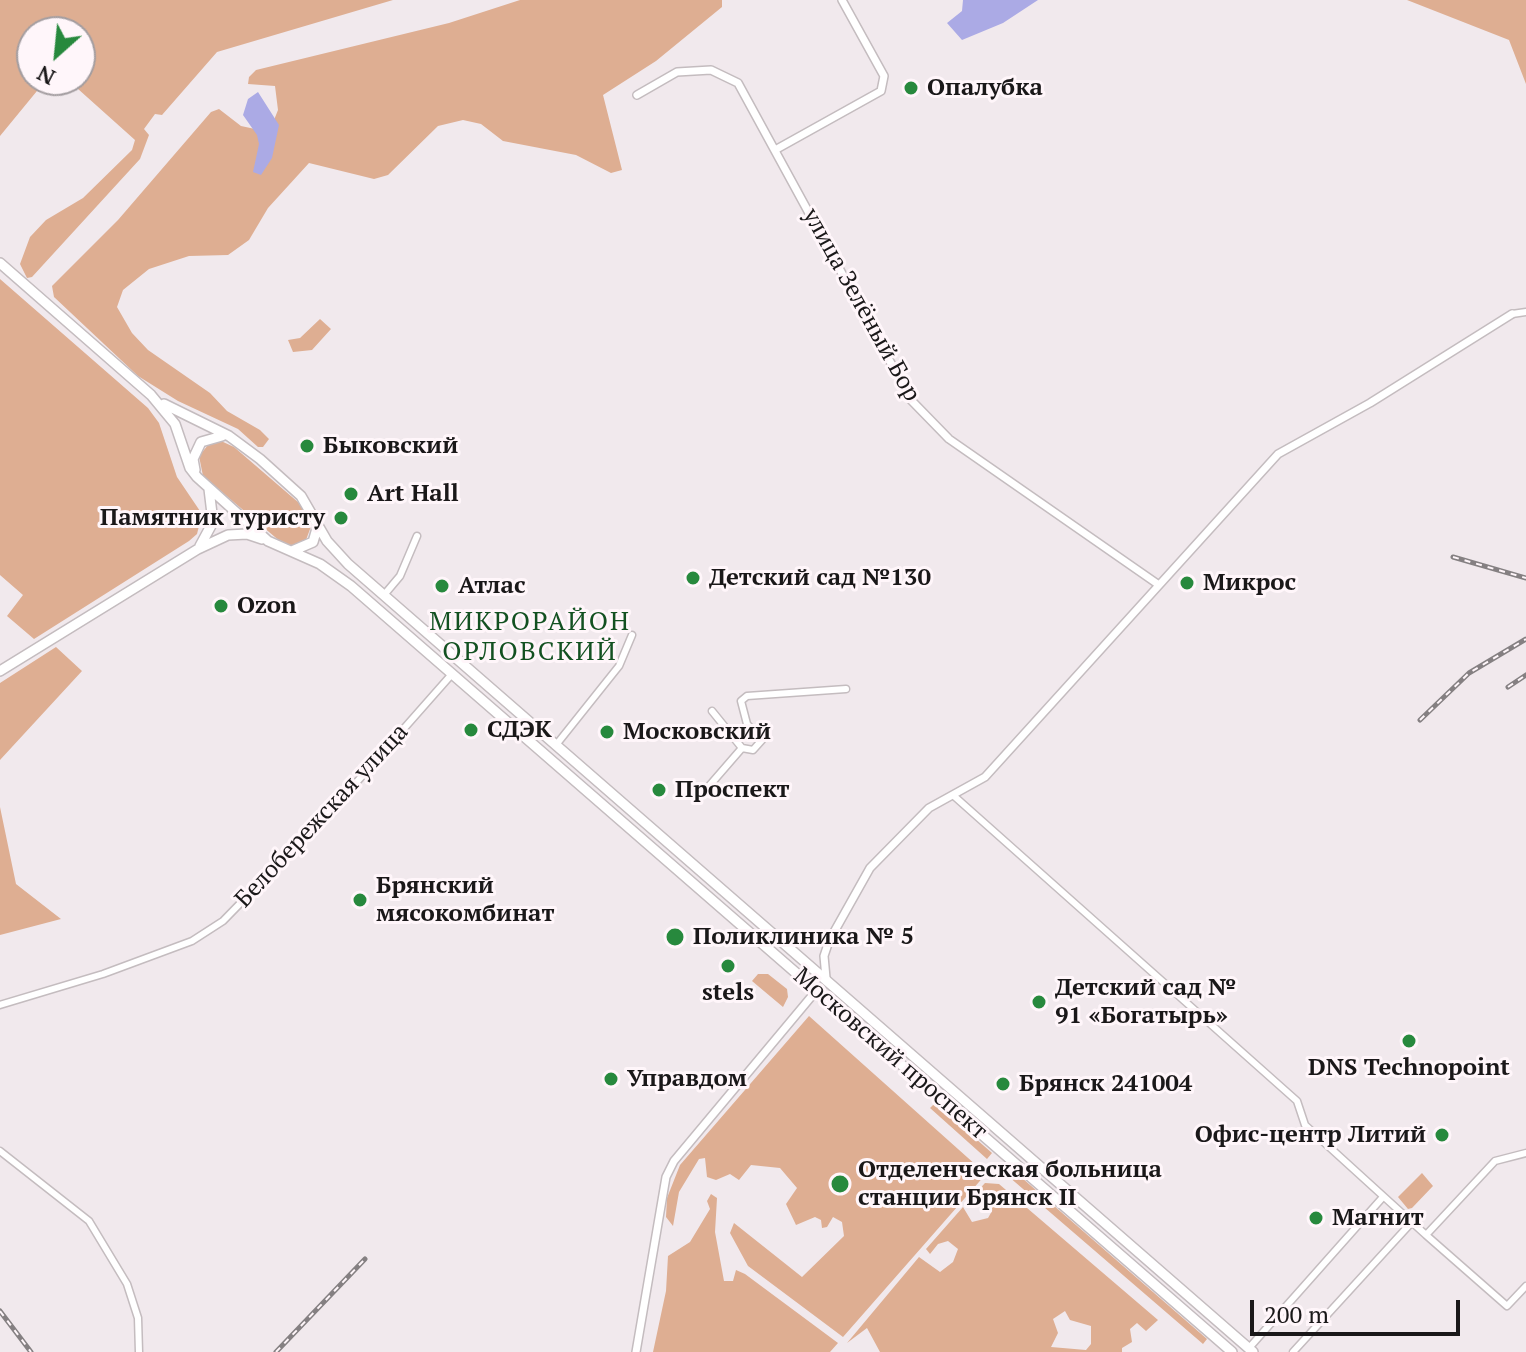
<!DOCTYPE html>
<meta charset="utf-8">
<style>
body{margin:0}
#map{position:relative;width:1526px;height:1352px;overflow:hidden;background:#f1e9ed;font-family:"PT Serif",serif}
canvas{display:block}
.north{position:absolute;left:16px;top:16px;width:80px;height:80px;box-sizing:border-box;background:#fff6fa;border:2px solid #a39da0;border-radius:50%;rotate:207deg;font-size:22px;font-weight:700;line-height:32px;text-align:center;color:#1a1819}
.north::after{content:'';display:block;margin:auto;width:28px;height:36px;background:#27893d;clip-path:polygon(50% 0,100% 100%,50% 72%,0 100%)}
.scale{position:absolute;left:1250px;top:1300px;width:210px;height:36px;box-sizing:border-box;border:4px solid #1a1819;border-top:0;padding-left:10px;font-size:24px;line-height:28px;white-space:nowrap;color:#1a1819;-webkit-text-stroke:6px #fff6fa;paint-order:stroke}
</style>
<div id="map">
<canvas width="1526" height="1352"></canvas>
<div class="north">N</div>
<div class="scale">200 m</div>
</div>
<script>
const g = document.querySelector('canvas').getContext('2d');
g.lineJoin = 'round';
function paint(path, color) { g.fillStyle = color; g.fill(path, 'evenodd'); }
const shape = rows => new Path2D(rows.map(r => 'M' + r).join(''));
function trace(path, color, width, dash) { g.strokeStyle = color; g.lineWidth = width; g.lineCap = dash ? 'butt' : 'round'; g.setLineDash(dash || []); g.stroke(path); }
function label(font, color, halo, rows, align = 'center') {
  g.font = font + ' "PT Serif",serif'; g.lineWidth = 6; g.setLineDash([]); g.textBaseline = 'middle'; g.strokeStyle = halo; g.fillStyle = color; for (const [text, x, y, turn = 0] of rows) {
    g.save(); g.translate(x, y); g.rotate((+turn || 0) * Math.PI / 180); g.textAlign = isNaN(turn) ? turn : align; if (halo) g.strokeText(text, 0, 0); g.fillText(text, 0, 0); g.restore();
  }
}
const green = shape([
 [0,0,393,0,217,52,162,115,155,114,144,129,149,135,140,159,32,277,27,278,20,264,30,237,46,220,83,198,132,150,135,140,68,80,80,80,80,32,32,32,32,80,46,80,0,136],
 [520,0,722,0,722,7,656,61,603,95,622,170,611,173,576,155,503,141,481,124,463,120,438,126,388,175,374,179,309,163,268,208,249,240,228,255,189,256,149,269,123,290,117,307,132,333,148,350,210,393,227,411,260,430,269,439,263,447,258,447,238,429,178,401,138,376,54,297,52,286,118,220,211,112,219,109,241,126,255,129,272,125,278,110,275,86,248,84,249,77,256,70,449,23],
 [1407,0,1526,0,1526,84,1509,40],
 [0,279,148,408,159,423,177,477,202,514,197,534,189,541,34,639,7,616,23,595,0,575],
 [320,319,331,329,312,350,293,352,288,340,300,338],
 [221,441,234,447,306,509,313,521,306,540,293,546,282,543,203,476,199,456,208,445],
 [56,647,82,671,0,760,0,683],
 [0,807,16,884,61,919,0,935],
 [758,974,768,974,787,989,788,997,783,1007,752,981],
 [809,1016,986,1174,843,1337,748,1266,730,1233,734,1223,802,1277,844,1236,842,1222,833,1217,827,1227,822,1228,821,1220,815,1217,796,1225,786,1204,797,1188,780,1168,751,1165,739,1180,730,1174,716,1180,707,1177,705,1158,699,1159,679,1192,673,1226,666,1217,667,1198,680,1165],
 [935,1103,992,1153,987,1159,930,1108],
 [1004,1168,1014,1171,1207,1339,1203,1344,1001,1170],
 [1422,1173,1433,1186,1412,1208,1408,1209,1398,1197],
 [985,1183,999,1184,1158,1320,1146,1331,1137,1323,1130,1329,1132,1342,1122,1348,1122,1352,880,1352,867,1328,847,1343,919,1257,940,1272,953,1262,958,1249,948,1241,938,1244,930,1254,926,1249,963,1207,972,1222,988,1218,992,1211,972,1197],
 [1065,1311,1070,1320,1091,1326,1091,1344,1086,1350,1051,1347,1058,1333,1053,1319],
 [711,1194,717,1198,715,1232,724,1281,733,1281,736,1270,745,1274,838,1343,830,1352,653,1352,666,1291,668,1256,690,1242,710,1209,707,1201]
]);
const water = shape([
 [963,0,1038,0,1003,23,962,40,947,23,962,11],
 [258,92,279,125,272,158,261,175,253,172,259,144,257,135,243,115,248,99]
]);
const minor = shape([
 [1512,314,1526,312],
 [384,595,400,576,417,536],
 [556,745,619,666,632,635],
 [742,748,753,750,762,740,747,724,741,701,747,696,846,689],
 [703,793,742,748,712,711],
 [954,796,1297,1101,1305,1125,1426,1235,1495,1161,1526,1153],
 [0,1005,103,974,192,941,223,921,340,801,452,674],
 [0,1151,89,1221,127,1284,138,1318,139,1352],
 [1426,1235,1507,1306,1526,1286],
 [1249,1348,1383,1197],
 [1293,1352,1412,1222]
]);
const tertiary = shape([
 [637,95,677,72,711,70,738,83,911,400,949,439,1159,585],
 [775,150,881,91,884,76,842,0],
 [826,978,824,956,829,941,870,868,929,808,985,777,1278,454,1370,403,1512,314],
 [636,1352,666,1177,674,1161,816,991]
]);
const primary = shape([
 [0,263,151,395,175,424,190,468,197,477,268,541,320,564,351,586,1232,1352],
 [164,404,229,436,260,459,301,496,327,541,348,564,1253,1352],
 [195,470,193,459,201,442,222,436],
 [200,546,213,522,209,489],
 [292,551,313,542,318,525],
 [0,671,198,549,228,535,247,534,262,539]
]);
const rail = shape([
 [1453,557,1526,578],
 [1508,687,1526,675],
 [1420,720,1469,673,1526,639],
 [0,1311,31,1352],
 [276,1352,365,1259]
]);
const markers = [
 [911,88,8,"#27893d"],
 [307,446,8,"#27893d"],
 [351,494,8,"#27893d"],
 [341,518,8,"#27893d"],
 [693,578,8,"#27893d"],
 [1187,583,8,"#27893d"],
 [442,586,8,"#27893d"],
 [221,606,8,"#27893d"],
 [471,730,8,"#27893d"],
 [607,732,8,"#27893d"],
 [659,790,8,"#27893d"],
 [360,900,8,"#27893d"],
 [675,937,10,"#27893d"],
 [728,966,8,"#27893d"],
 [1039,1002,8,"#27893d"],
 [1409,1041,8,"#27893d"],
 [611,1079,8,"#27893d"],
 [1003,1084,8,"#27893d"],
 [1442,1135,8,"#27893d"],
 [840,1184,10,"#27893d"],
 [1316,1218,8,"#27893d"]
];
const poiNames = [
 ["Опалубка",927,88],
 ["Быковский",323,446],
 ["Art Hall",367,494],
 ["Памятник туристу",325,518,"right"],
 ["Детский сад №130",709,578],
 ["Микрос",1203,583],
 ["Атлас",458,586],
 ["Ozon",237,606],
 ["СДЭК",487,730],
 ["Московский",623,732],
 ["Проспект",675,790],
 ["Брянский",376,886],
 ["мясокомбинат",376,914],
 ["Поликлиника № 5",693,937],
 ["Детский сад №",1055,988],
 ["91 «Богатырь»",1055,1016],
 ["stels",728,993,"center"],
 ["DNS Technopoint",1409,1068,"center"],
 ["Управдом",627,1079],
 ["Брянск 241004",1019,1084],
 ["Офис-центр Литий",1426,1135,"right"],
 ["Отделенческая больница",858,1170],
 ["станции Брянск II",858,1198],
 ["Магнит",1332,1218]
];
const streetNames = [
 ["улица Зелёный Бор",861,305,61],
 ["Белобережская улица",322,816,-47],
 ["Московский проспект",890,1054,41]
];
const neighbourhoodNames = [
 ["МИКРОРАЙОН",530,623],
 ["ОРЛОВСКИЙ",530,653]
];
paint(green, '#deae92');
paint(water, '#abaae5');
trace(minor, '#c4bcbf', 9);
trace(tertiary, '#c4bcbf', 10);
trace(primary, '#c4bcbf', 12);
trace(minor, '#fff', 6);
trace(tertiary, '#fff', 7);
trace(primary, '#fff', 9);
trace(rail, '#858082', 5);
trace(rail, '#fff6fa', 2, [6]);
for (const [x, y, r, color] of markers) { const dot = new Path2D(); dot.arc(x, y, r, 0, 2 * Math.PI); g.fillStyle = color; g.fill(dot); trace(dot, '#fff6fa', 3); }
label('bold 24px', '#1a1819', '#fff6fa', poiNames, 'left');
label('24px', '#1a1819', '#fff6fa', streetNames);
g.letterSpacing = '2px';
label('26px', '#135121', '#fff6fa', neighbourhoodNames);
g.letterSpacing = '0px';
</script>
